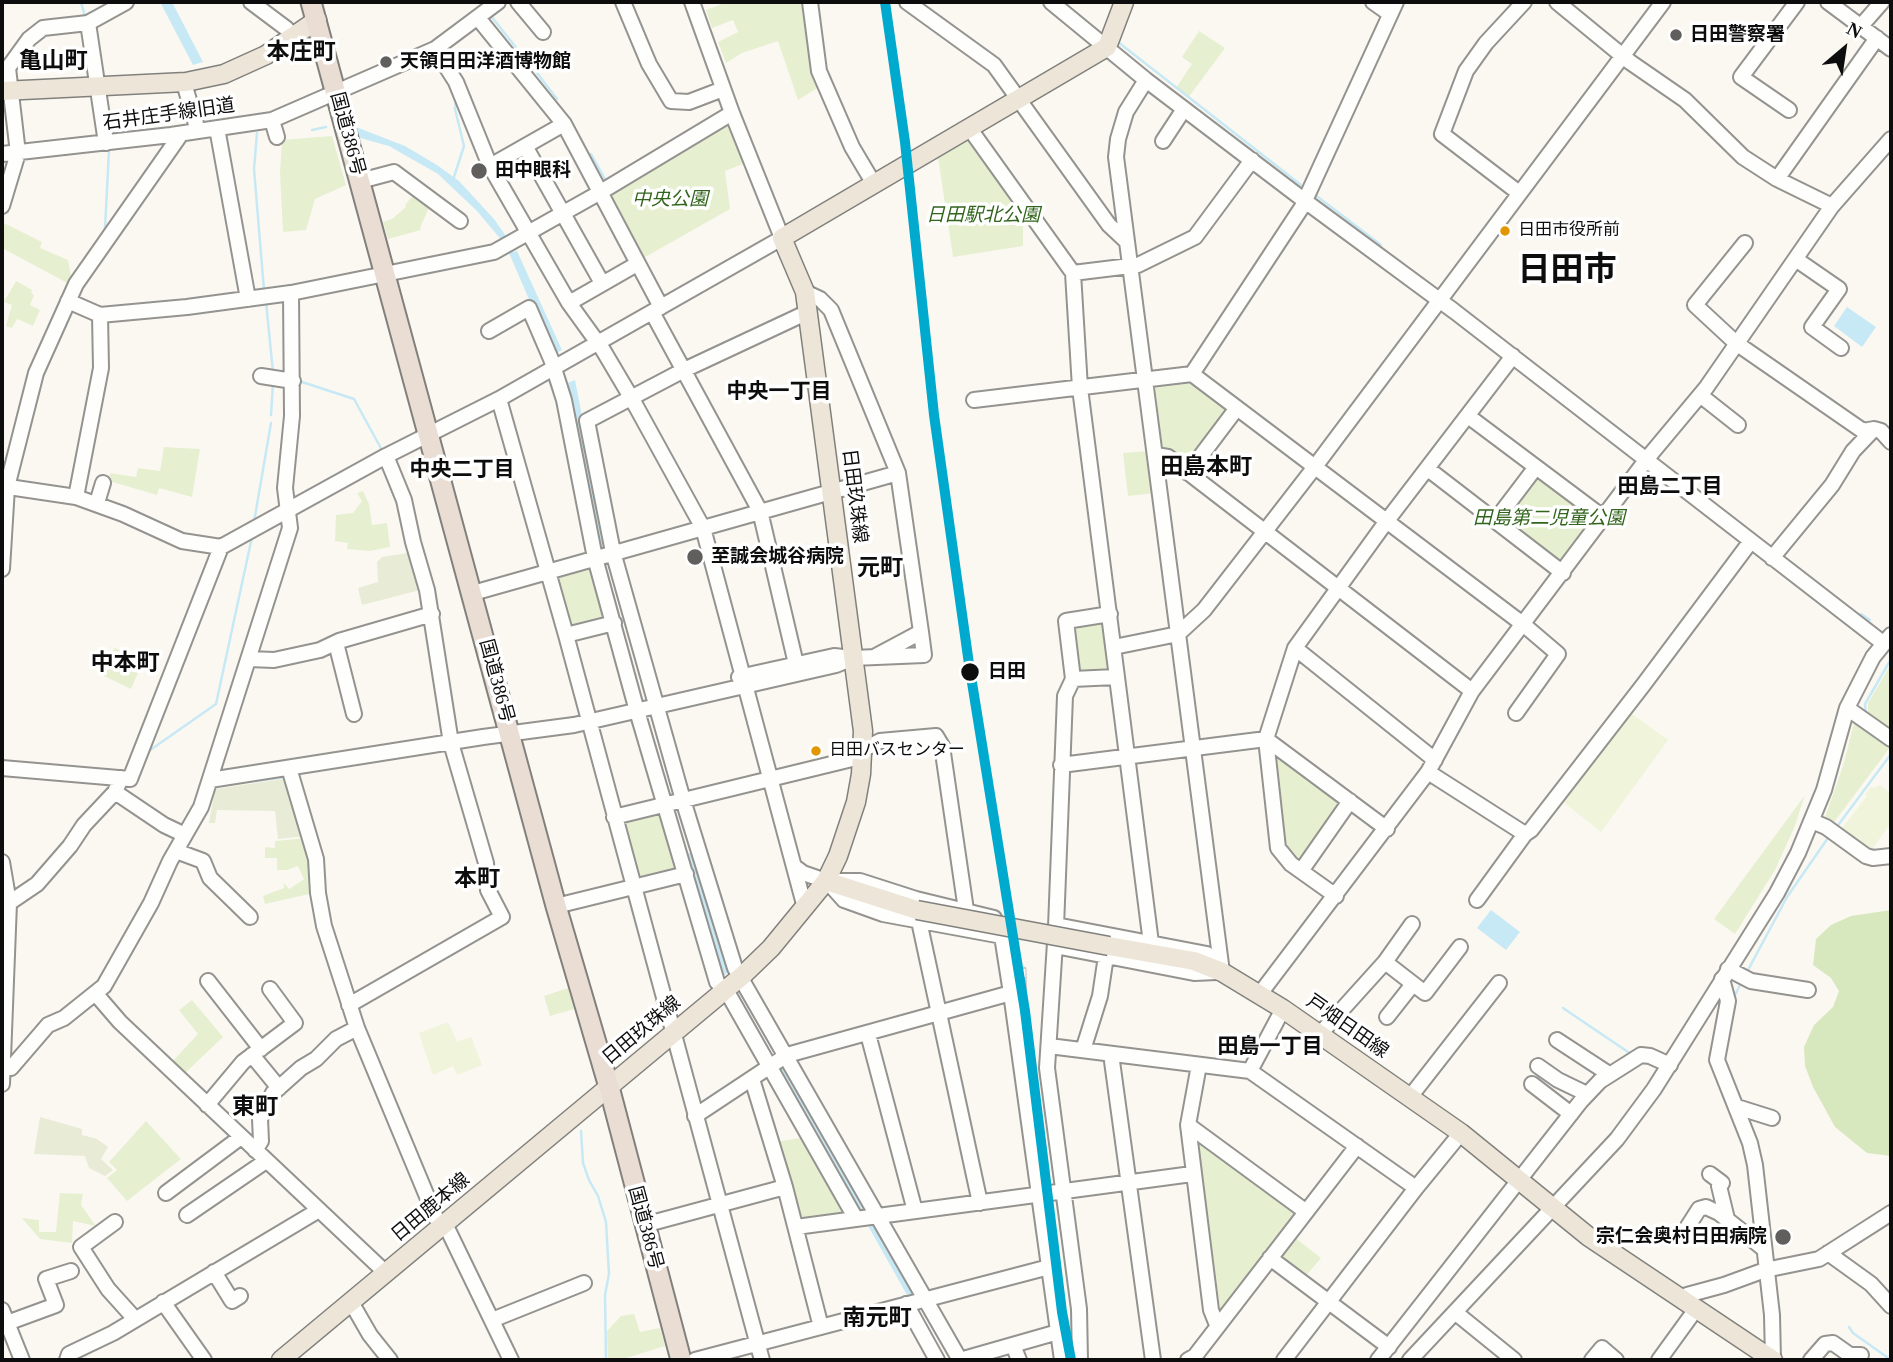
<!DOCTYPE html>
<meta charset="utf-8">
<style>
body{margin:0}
#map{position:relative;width:1893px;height:1362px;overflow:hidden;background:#fbf8f1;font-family:"Times New Roman",serif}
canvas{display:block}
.frame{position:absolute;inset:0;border:4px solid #0d0d0d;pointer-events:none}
.north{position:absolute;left:1809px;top:14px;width:70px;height:70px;-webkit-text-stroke:5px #fff;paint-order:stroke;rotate:29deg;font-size:19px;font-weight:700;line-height:28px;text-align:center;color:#0d0d0d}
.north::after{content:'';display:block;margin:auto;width:24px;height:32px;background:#0d0d0d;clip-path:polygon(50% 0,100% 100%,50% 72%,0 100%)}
</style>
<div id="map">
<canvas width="1893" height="1362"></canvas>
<div class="frame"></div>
<div class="north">N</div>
</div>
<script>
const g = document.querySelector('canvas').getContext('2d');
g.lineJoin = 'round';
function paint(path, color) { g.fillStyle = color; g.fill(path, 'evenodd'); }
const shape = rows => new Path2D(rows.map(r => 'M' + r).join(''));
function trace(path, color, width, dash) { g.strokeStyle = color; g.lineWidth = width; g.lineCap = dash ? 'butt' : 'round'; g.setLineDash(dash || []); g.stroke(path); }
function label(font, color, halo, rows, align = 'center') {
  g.font = font + ' "Times New Roman","Noto Sans JP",serif'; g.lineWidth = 7; g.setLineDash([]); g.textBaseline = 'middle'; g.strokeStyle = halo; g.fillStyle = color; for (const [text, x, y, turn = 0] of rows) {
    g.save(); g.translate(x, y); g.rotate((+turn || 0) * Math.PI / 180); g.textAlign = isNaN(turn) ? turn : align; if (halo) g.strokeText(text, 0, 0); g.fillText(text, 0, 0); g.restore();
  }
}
const green = shape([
 [727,2,807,2,822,85,798,100,778,41,742,53,726,63,718,42,738,32,733,20,712,28,706,10],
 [1199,31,1225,48,1188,98,1176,88,1192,64,1182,57],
 [727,124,743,164,725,171,730,209,640,260,604,195],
 [332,136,346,185,315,199,306,230,283,232,280,173,282,140],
 [971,137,1023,210,1023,246,953,257,938,157],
 [415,193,430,205,420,228,421,230,388,239,383,222,392,219,406,207,405,205],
 [2,222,42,242,40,248,68,260,72,282,71,285,2,248],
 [16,281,32,290,31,293,34,295,30,305,40,310,33,326,17,319,12,328,6,326,12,305,4,302],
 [1188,378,1232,411,1188,468,1162,448,1155,383],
 [164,447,200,449,192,497,159,488,157,495,109,481,110,473,136,477,138,468,160,471],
 [1149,451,1155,493,1128,496,1123,453],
 [1537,470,1603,519,1563,571,1498,521],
 [363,491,369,504,372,525,387,523,390,547,370,551,347,549,348,543,335,541,336,515,353,513,362,501,357,493],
 [592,563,609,620,569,632,552,571],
 [1108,623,1113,669,1077,672,1073,628],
 [115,648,143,661,131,689,104,676,102,671,107,657],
 [1891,664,1891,731,1868,714,1868,703],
 [1855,719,1891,743,1891,746,1832,825,1824,820,1843,766],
 [1277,752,1344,804,1297,864,1288,860,1273,757],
 [1805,795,1794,828,1775,870,1735,934,1714,919],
 [660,808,678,872,640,882,621,820],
 [306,838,314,893,265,904,263,896,284,888,284,883,289,889,304,879,298,866,287,870,277,870,277,858,265,858,265,847,275,848,275,841],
 [568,988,574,1009,550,1016,544,996],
 [192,1000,223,1037,183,1075,171,1063,198,1034,179,1010],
 [146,1121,181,1159,127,1201,107,1178,117,1170,109,1162],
 [1195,1135,1300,1211,1221,1314],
 [807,1137,851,1216,799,1220,774,1142],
 [60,1193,83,1194,81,1205,96,1226,73,1221,72,1243,40,1239,22,1218,39,1220,39,1232,56,1232],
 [1293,1236,1321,1258,1305,1277,1280,1259,1279,1253],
 [634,1314,640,1332,660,1328,665,1346,620,1360,608,1360,607,1331,621,1316]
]);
const forest = shape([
 [1891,910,1891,1156,1867,1153,1835,1127,1813,1087,1805,1066,1804,1047,1814,1025,1833,1007,1839,991,1831,978,1813,965,1816,939,1831,925,1851,916]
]);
const cemetery = shape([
 [414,552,424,589,362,605,358,588,378,582,377,562,382,557],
 [290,778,306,836,278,839,275,811,217,810,215,823,209,823,215,789],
 [40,1117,82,1129,82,1135,97,1139,108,1147,101,1159,113,1170,105,1176,89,1168,85,1156,34,1154]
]);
const pitch = shape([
 [1628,711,1668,740,1601,832,1562,801],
 [1880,785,1891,794,1891,823,1869,853,1840,831,1867,796,1865,794,1871,787,1874,788],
 [448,1022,457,1042,471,1037,482,1065,457,1075,453,1066,433,1075,419,1033]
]);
const water = shape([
 [160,2,172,2,203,62,193,65],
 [356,127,405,146,437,165,459,181,494,219,508,239,503,242,477,211,438,174,389,146,360,138],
 [517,251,562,350,553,355,509,253],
 [1847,307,1876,327,1862,347,1834,326],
 [575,380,608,549,599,551,567,383],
 [695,851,730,970,724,976,687,854],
 [1491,910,1520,932,1506,950,1477,928],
 [785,1063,871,1212,863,1214,780,1067],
 [875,1222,915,1293,907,1295,867,1224]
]);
const stream = shape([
 [81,2,86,20],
 [491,16,518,50],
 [1118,42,1301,185],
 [534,69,557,99],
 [312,130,326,127],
 [257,133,254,169,264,290],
 [591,154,606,181],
 [453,180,464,146,455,109,456,99],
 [1314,194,1381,245],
 [105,229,109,150],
 [266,302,273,372],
 [299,381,354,399,383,452],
 [1564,387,1636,442],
 [271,415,273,383],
 [254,522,271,423],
 [1861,614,1870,620],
 [1866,715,1865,704,1891,659],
 [146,753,216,704,252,537],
 [230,784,286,777],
 [1836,828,1891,754],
 [1747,972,1787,897,1830,835],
 [1734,997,1742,981],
 [1563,1008,1631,1054],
 [581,1131,583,1163,589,1180,598,1196,606,1222,609,1274,605,1295,606,1360],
 [1849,1327,1853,1333,1891,1360]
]);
const minor = shape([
 [251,2,287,29],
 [518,2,543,32],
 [623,2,649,64,671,101,689,102,723,89],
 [810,2,819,71,852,147,871,179],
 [907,2,994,65,1109,225,1125,240],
 [1051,2,1146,80,1305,201,1454,311,1883,643],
 [1373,2,1390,14],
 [1557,2,1630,62,1685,100,1743,157,1777,179,1832,206],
 [1828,2,1891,49],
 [478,18,564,124,661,307],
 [1861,26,1882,2],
 [435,49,456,82,490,166,569,303,603,350,632,399,703,528,805,908],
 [2,68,8,68,18,153,2,206],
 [8,68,29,39,43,28,88,23],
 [1146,80,1126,112,1118,139,1116,157,1222,972],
 [184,83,198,131],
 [1789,110,1741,77,1797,2],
 [272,120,277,137],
 [217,128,248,299],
 [970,129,1073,273,1080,388,1151,943],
 [1163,141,1184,109],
 [106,143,88,23,126,2],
 [525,146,602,283],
 [2,154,171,135,272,120,435,49,498,2],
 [490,166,564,124],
 [1777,179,1877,38],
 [360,181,394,172,460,221],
 [1519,193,1442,134,1466,71,1486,43,1524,2],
 [1745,243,1695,305,1736,343,1863,431,1874,429,1881,431,1891,442],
 [1797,260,1839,289,1812,327,1841,348],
 [1073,273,1138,265,1195,237,1252,160],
 [805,292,820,299,831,310,898,473,921,632],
 [68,301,100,315,187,307,291,293,494,252,599,193,732,113],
 [569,303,637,264],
 [652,312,760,511,796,664],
 [808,312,684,370,587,421,613,552,683,800,735,968,960,1360,1058,1332],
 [489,331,529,308,551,359,564,400,595,558,637,711,717,982,730,997,856,1219],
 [1192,374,1302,207,1396,2],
 [261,376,293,381],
 [1700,395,1738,425],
 [499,399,566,635,762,1360],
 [974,400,1192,374,1524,625,1558,654,1516,713],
 [1468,416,1604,518],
 [1156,455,1168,457,1472,691],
 [1428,469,1563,573],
 [1188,473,1237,408],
 [2,486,76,497,123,514,182,541,221,547,386,456,499,399,782,238,732,113,692,2],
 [76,497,101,368,100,315],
 [97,503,103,483],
 [1495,521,1536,467],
 [1772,558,1832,485,1853,451,1874,429],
 [2,569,7,487,36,373,76,284,181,134],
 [473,593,898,473],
 [566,635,614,623],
 [336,643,354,714],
 [1114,647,1178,634,1204,610,1314,468,1663,2],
 [1295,648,1435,760],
 [249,659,274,660,320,650,339,641,432,614],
 [739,677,834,656,853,658,924,655,921,632,876,656],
 [1073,679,1116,677],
 [1847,708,1891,739],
 [1061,765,1266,739,1278,848,1291,864,1336,896],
 [2,768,130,779,221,547],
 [289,768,316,859,318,893,324,926,357,1028,436,1218,448,1230,511,1360],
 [1428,772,1525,834],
 [210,780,483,737,574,725,836,665,853,658],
 [115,792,164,825,185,835],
 [614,817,852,759,862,750,880,741,936,736,942,746,966,910],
 [1812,821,1826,827,1866,856,1873,858,1891,856],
 [1387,829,1266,739,1295,648,1386,522,1513,356],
 [176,851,203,861,210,878,250,917],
 [2,862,9,903,2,1084],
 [795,867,803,873,826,881,860,881,916,899,994,918,1002,936,1011,993,1062,1360],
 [1301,871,1350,801],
 [827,881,844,900,883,914,1002,936],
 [1477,900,1525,834,1531,830,1644,684,1751,541],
 [9,903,37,884,70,846,84,825,115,792,121,778],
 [556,906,686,874],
 [919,921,980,1203],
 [1056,925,1207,954,1221,971],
 [1055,946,1194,973,1217,972],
 [1385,962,1425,993,1460,947],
 [1728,969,1751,981,1808,990],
 [1722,979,1728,1001,1717,1060,1750,1143,1755,1165,1772,1315,1773,1360],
 [208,981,261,1049],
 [95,993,120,1022,386,1273],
 [1259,995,1428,772,1472,691,1650,455,1706,388,1832,206,1891,139],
 [349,1005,502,917,488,890,486,863,451,743,427,590,413,542,404,500,386,456],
 [1387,1017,1413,984],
 [868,1034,915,1211],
 [1320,1034,1385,962,1412,924],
 [1557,1040,1609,1074],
 [1049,1046,1250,1071,1416,1188],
 [1083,1050,1100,996,1106,956],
 [1111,1054,1153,1360],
 [252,1055,279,1088],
 [3,1065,11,1068,48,1025,64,1018,104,986,151,903,170,861,201,807,290,528,285,488,292,416,291,293],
 [1199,1065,1188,1125,1211,1310,1217,1325],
 [1538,1066,1558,1080,1587,1094],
 [1250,1071,1283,1009],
 [752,1079,785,1187,821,1327],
 [1532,1084,1571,1114],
 [1410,1097,1499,983],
 [207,1105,243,1062,295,1023,270,989],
 [1737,1107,1772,1118],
 [695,1116,787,1055,1011,993],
 [1188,1125,1305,1211],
 [255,1150,261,1141,260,1119,273,1093,301,1068,316,1059,336,1039,357,1028],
 [1710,1174,1722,1183,1719,1186,1727,1219],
 [166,1193,241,1137],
 [187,1215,266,1161],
 [115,1222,81,1247,108,1289,135,1319],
 [644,1225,785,1187],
 [796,1227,1192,1174],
 [1683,1234,1699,1209,1706,1207,1719,1213,1764,1249],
 [1828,1253,1871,1284,1891,1306],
 [1270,1258,1389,1347],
 [214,1272,232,1301,240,1296],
 [1681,1300,1687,1295,1724,1285,1765,1270,1819,1259,1891,1213],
 [163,1302,204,1360],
 [351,1302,370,1335,390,1360],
 [906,1304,937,1360],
 [2,1310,22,1360],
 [1456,1313,1514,1360],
 [492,1320,584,1283],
 [7,1323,56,1305,46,1279,71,1271],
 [1013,1345,1019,1360],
 [67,1360,69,1354,113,1333,319,1210],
 [695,1360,1049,1267],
 [1080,1360,1079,1309,1047,1068,1056,927,1065,696,1073,679,1066,621,1110,614],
 [1188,1360,1195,1356,1357,1146],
 [1284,1360,1416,1188,1461,1133],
 [1378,1360,1581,1101,1600,1081,1641,1055,1650,1056,1670,1065],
 [1410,1360,1617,1139,1654,1089,1777,893,1798,853,1824,790,1847,708,1873,657,1891,635],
 [1592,1360,1602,1348,1616,1360],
 [1659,1360,1696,1309],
 [1811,1360,1825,1344,1833,1343,1850,1355,1861,1355]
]);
const major = shape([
 [2,91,186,82,224,74,266,55,317,20],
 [826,881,917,910],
 [1109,946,1194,961,1222,972,1283,1009,1461,1133,1589,1237,1773,1360],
 [281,1360,742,976,771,948,826,881,838,856,856,802,861,774,863,731,805,292,782,238,1107,47,1124,2]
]);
const highway = shape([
 [311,2,556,906,609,1087,681,1360]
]);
const rail = shape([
 [1024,969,1025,1011]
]);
const majorBridge = shape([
 [917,910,1109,946]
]);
const rail1 = shape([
 [885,2,905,142,934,415,969,664,1025,1011,1062,1312,1071,1360]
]);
const markers = [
 [1676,35,7,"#605f5d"],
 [386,62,7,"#605f5d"],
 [479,171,9,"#605f5d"],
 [1505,231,6,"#e09701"],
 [695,557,9,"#605f5d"],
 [970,672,10,"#0d0d0d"],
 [816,751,6,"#e09701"],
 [1783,1237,9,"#605f5d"]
];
const busNames = [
 ["日田市役所前",1518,231],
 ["日田バスセンター",829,751]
];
const poiNames = [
 ["日田警察署",1690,35],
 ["天領日田洋酒博物館",400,62],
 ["田中眼科",495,171],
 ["至誠会城谷病院",711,557],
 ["宗仁会奥村日田病院",1767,1237,"right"]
];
const streetNames = [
 ["石井庄手線旧道",169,115,-8],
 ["国道386号",347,134,75],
 ["日田玖珠線",854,496,83],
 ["国道386号",496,681,75],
 ["戸畑日田線",1347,1027,35],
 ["日田玖珠線",642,1031,-40],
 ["日田鹿本線",431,1208,-40],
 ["国道386号",645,1228,75]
];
const parkNames = [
 ["中央公園",670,200],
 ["日田駅北公園",983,216],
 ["田島第二児童公園",1549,519]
];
const stopNames = [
 ["日田",988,672]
];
const neighbourhoodNames = [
 ["中央一丁目",779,393],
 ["中央二丁目",462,471],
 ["田島二丁目",1670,488],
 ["田島一丁目",1270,1048]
];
const quarterNames = [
 ["本庄町",301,53],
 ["亀山町",53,62],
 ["田島本町",1206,468],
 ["元町",880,569],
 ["中本町",125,664],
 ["本町",477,880],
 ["東町",255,1108],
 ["南元町",877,1319]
];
const townNames = [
 ["日田市",1567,271]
];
paint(green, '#e6f0d1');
paint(forest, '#d7e8be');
paint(cemetery, '#e8ebd5');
paint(pitch, '#eff4da');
paint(water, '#c7e9f5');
trace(stream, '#c7e9f5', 2.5);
trace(minor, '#949390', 18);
trace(major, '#81807d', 21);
trace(highway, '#81807d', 23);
trace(minor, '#fefefd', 14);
trace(major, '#ece5d8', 18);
trace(highway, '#e9ddd4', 19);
trace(rail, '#d7c4c6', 5);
trace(rail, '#fff', 2.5, [8]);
trace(majorBridge, '#81807d', 21, []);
trace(majorBridge, '#ece5d8', 18);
trace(rail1, '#00a9ce', 10);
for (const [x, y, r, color] of markers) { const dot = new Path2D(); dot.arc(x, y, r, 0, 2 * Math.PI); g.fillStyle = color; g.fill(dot); trace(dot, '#fff', 2.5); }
label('17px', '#0d0d0d', '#fff', busNames, 'left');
label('bold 19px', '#0d0d0d', '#fff', poiNames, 'left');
label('19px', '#0d0d0d', '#fff', streetNames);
label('italic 19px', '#32651c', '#fff', parkNames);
label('bold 19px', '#0d0d0d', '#fff', stopNames, 'left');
label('bold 21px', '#0d0d0d', '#fff', neighbourhoodNames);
label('bold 23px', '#0d0d0d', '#fff', quarterNames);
label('bold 33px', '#0d0d0d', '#fff', townNames);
</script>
